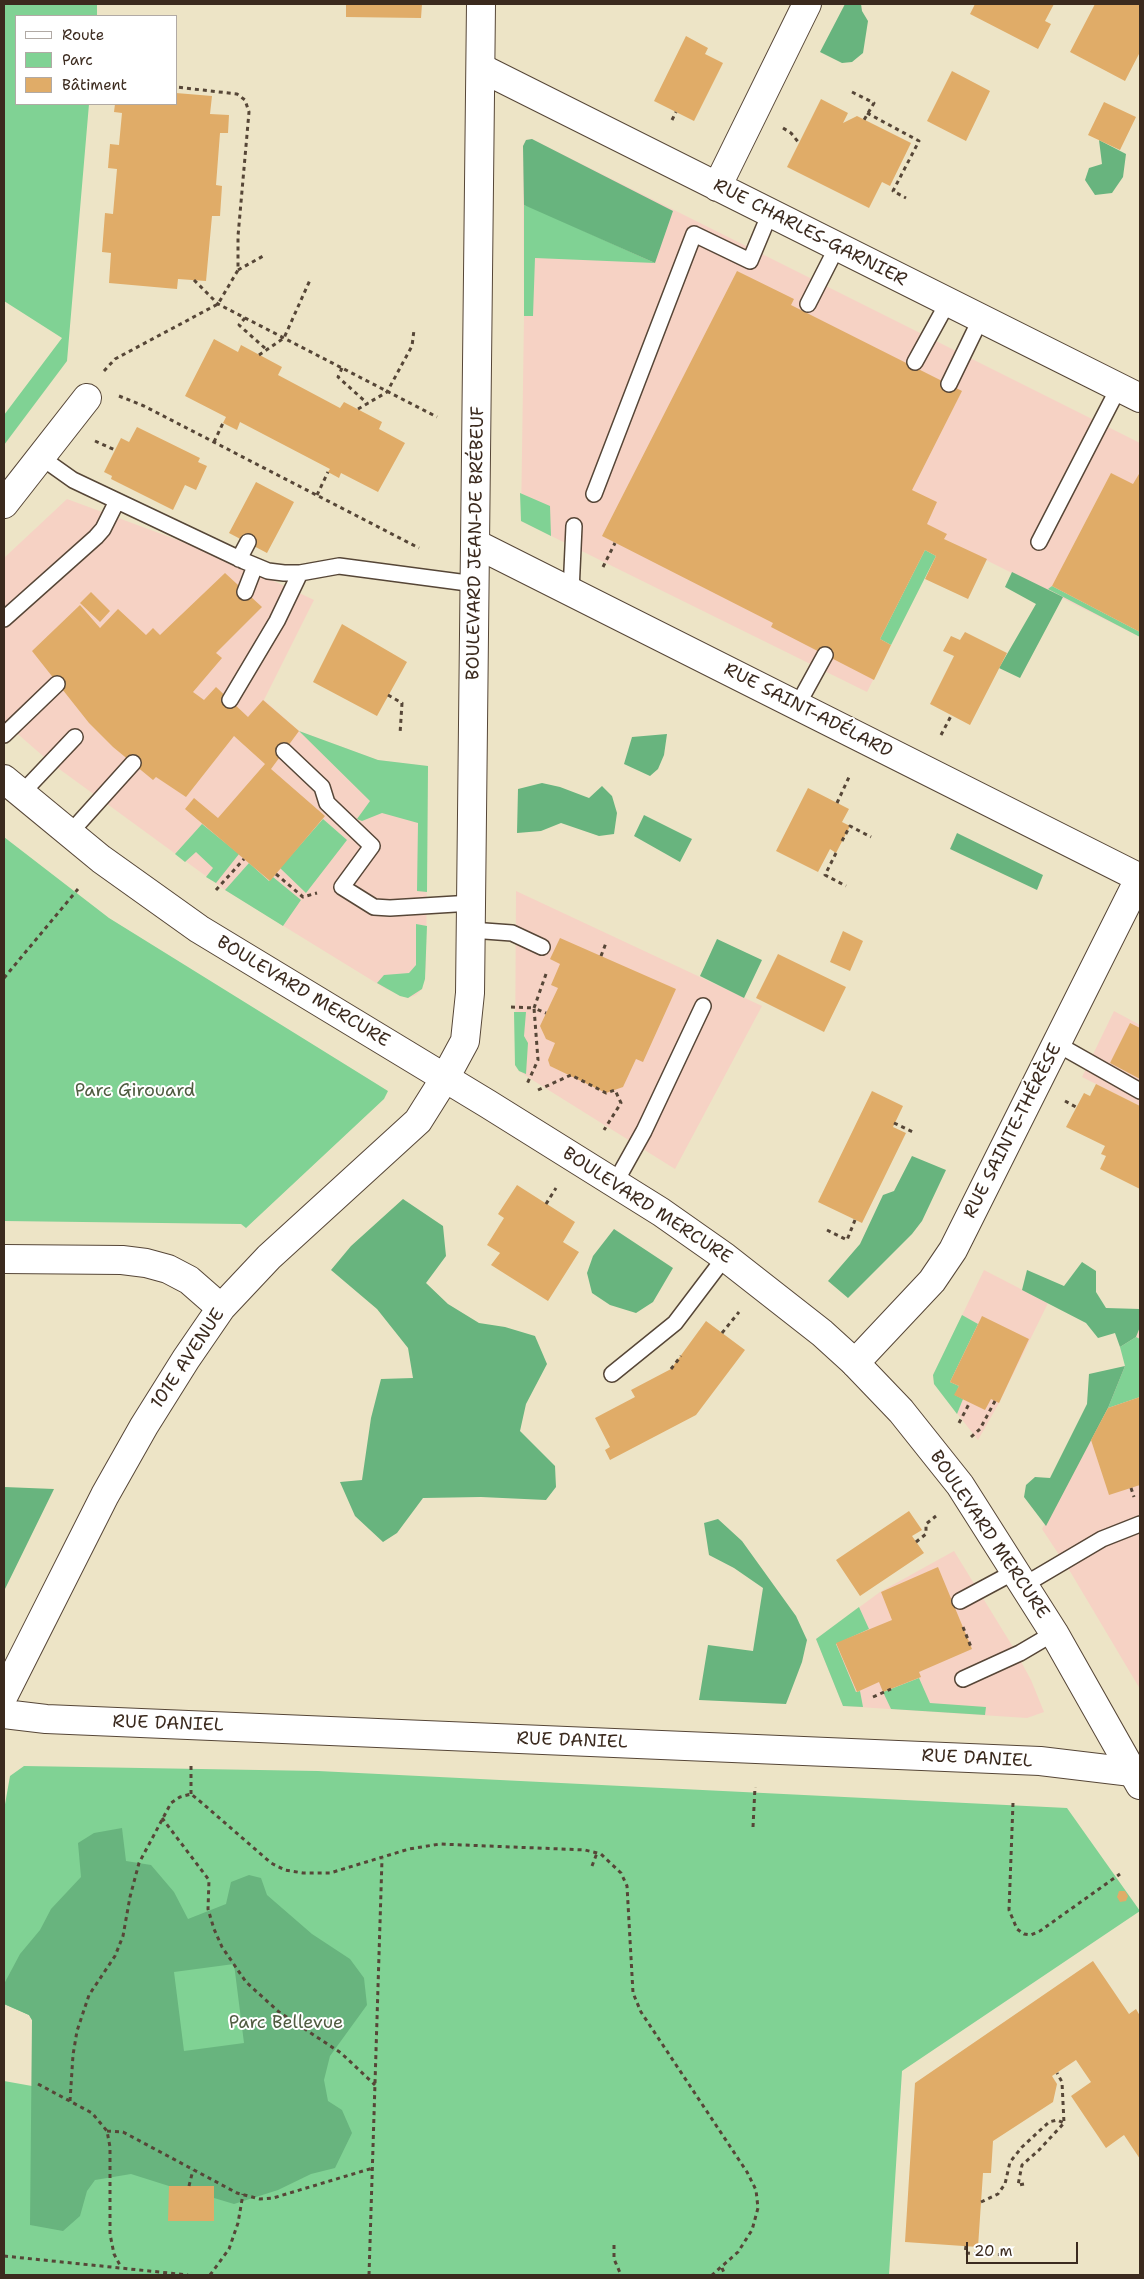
<!DOCTYPE html>
<meta charset="utf-8">
<style>
body{margin:0}
#map{position:relative;width:1144px;height:2279px;overflow:hidden;background:#ede4c6;font-family:"Shantell Sans",sans-serif}
canvas{display:block}
.frame{position:absolute;inset:0;border:5px solid #3b2a1e;pointer-events:none}
.legend{position:absolute;left:15px;top:15px;width:162px;height:90px;box-sizing:border-box;background:#fff;border:1px solid #b1aaa5;margin:0;padding:6px 9px;list-style:none;font-size:15px;color:#3b2a1e}
.legend li{display:flex;align-items:center;gap:10px;height:25px}
.legend b{width:25px;border:1px solid #b1aaa5}
.scale{position:absolute;left:966px;top:2242px;width:112px;height:22px;box-sizing:border-box;border:2px solid #3b2a1e;border-top:0;padding-left:6px;font-size:15px;line-height:18px;white-space:nowrap;color:#3b2a1e;-webkit-text-stroke:4px #fff;paint-order:stroke}
</style>
<div id="map">
<canvas width="1144" height="2279"></canvas>
<div class="frame"></div>
<ul class="legend">
<li><b style="height:6px;background:#fff"></b>Route</li>
<li><b style="height:14px;background:#80d294"></b>Parc</li>
<li><b style="height:14px;background:#e0ac68"></b>Bâtiment</li>
</ul>
<div class="scale">20 m</div>
</div>
<script>
const g = document.querySelector('canvas').getContext('2d');
g.lineJoin = 'round';
function paint(path, color) { g.fillStyle = color; g.fill(path, 'evenodd'); }
const shape = rows => new Path2D(rows.map(r => 'M' + r).join(''));
function trace(path, color, width, dash) { g.strokeStyle = color; g.lineWidth = width; g.lineCap = dash ? 'butt' : 'round'; g.setLineDash(dash || []); g.stroke(path); }
function label(font, color, halo, rows, align = 'center') {
  g.font = font + ' "Shantell Sans",sans-serif'; g.lineWidth = 4; g.setLineDash([]); g.textBaseline = 'middle'; g.strokeStyle = halo; g.fillStyle = color; for (const [text, x, y, turn = 0] of rows) {
    g.save(); g.translate(x, y); g.rotate((+turn || 0) * Math.PI / 180); g.textAlign = isNaN(turn) ? turn : align; if (halo) g.strokeText(text, 0, 0); g.fillText(text, 0, 0); g.restore();
  }
}
const built = shape([
 [532,139,1140,443,1140,637,944,539,867,692,521,521,524,316,523,146,526,140],
 [67,499,221,556,314,600,264,700,299,731,378,760,428,766,426,967,422,989,416,995,408,998,386,989,225,890,51,763,4,722,4,558],
 [516,891,762,1006,675,1169,534,1081,519,1071,515,1065],
 [1114,1011,1140,1025,1140,1106,1082,1077],
 [984,1270,1048,1303,999,1403,978,1440,934,1384,933,1375],
 [1140,1327,1140,1689,1071,1573,1042,1529,1108,1408],
 [954,1551,1013,1647,1031,1680,1044,1712,1027,1718,843,1706,816,1639,880,1592]
]);
const green = shape([
 [4,4,97,4,97,16,16,16,16,104,89,104,67,361,4,445,4,415,62,338,4,301],
 [524,205,531,207,655,263,535,258,533,316,524,316],
 [520,493,550,506,551,536,521,521],
 [925,550,936,556,891,645,880,639],
 [1052,586,1140,632,1140,637,1048,589],
 [299,731,378,760,428,766,427,892,417,891,418,823,382,813,362,821,357,819,370,801],
 [323,819,347,840,306,893,280,868],
 [202,824,239,854,216,883,206,877,213,868,196,852,185,862,175,854],
 [4,837,109,918,388,1091,384,1099,246,1228,241,1224,4,1221],
 [249,863,269,881,273,877,301,900,283,926,225,890],
 [416,924,427,926,425,979,422,989,408,998,400,996,377,983,384,975,409,973,416,965],
 [514,1012,526,1012,524,1036,528,1043,526,1074,519,1071,515,1065],
 [962,1315,978,1324,950,1382,959,1386,955,1395,963,1399,957,1414,934,1384,933,1375],
 [1136,1337,1140,1339,1140,1397,1108,1408,1125,1366,1120,1347],
 [859,1607,869,1629,836,1644,856,1692,860,1691,863,1707,843,1706,816,1639],
 [919,1678,930,1703,986,1707,985,1715,891,1709,883,1692],
 [24,1766,318,1771,1067,1808,1140,1911,902,2071,889,2275,4,2275,4,2081,32,2086,32,2020,29,2015,4,2004,4,1810,10,1776]
]);
const forest = shape([
 [845,4,861,4,862,11,868,21,863,53,852,62,842,63,820,52],
 [532,139,673,211,655,263,524,205,523,146,526,140],
 [1099,140,1126,154,1123,177,1112,193,1095,195,1085,180,1089,168,1102,164],
 [1012,572,1063,597,1020,678,999,668,1036,604,1005,587],
 [667,734,664,755,658,769,650,776,624,764,632,737],
 [542,783,560,787,589,798,602,786,612,796,617,813,614,834,599,836,561,823,541,831,517,833,518,789],
 [644,815,692,839,680,862,634,836],
 [957,833,1043,875,1037,890,950,849],
 [717,939,762,960,744,998,700,976],
 [912,1156,946,1170,922,1221,912,1234,848,1298,828,1281,860,1244,883,1195,894,1191],
 [403,1199,443,1226,446,1256,426,1283,448,1304,479,1323,505,1327,535,1336,547,1364,526,1404,520,1431,555,1466,556,1487,546,1500,481,1497,423,1498,397,1533,383,1542,355,1516,340,1482,362,1480,371,1418,381,1379,413,1378,408,1348,377,1309,331,1270,351,1246],
 [614,1229,673,1268,653,1302,636,1313,610,1305,592,1293,587,1273,593,1256],
 [1082,1262,1096,1271,1096,1292,1106,1308,1140,1309,1140,1327,1136,1337,1120,1347,1115,1333,1098,1338,1086,1323,1022,1290,1027,1270,1064,1286],
 [1125,1366,1108,1408,1046,1526,1024,1497,1026,1485,1035,1477,1050,1478,1087,1404,1089,1374],
 [4,1487,54,1489,4,1591],
 [718,1519,742,1541,796,1616,807,1640,802,1662,786,1704,699,1700,708,1645,753,1651,763,1588,734,1568,709,1555,704,1523],
 [122,1828,126,1861,151,1865,174,1892,188,1919,226,1904,231,1882,249,1875,261,1878,267,1895,312,1934,350,1959,364,1978,367,2005,330,2056,324,2080,328,2101,342,2110,352,2133,335,2168,311,2174,278,2190,234,2204,214,2198,213,2186,169,2186,131,2174,95,2180,87,2191,80,2216,63,2231,30,2225,32,2020,29,2015,4,2004,4,1984,20,1954,40,1930,51,1909,81,1877,78,1843,94,1833],
 [234,1964,244,2043,184,2051,174,1972]
]);
const building = shape([
 [346,4,422,4,421,18,346,17],
 [975,4,1054,4,1045,21,1051,24,1038,49,970,14],
 [1095,4,1140,4,1140,52,1125,81,1070,52],
 [686,36,708,48,705,54,723,63,694,121,654,101],
 [952,71,990,91,966,141,927,121],
 [176,93,212,96,210,114,229,115,228,133,220,133,216,185,222,186,220,216,212,216,206,281,178,279,177,289,109,283,111,253,102,252,105,213,113,214,117,169,108,168,110,144,119,145,122,113,114,112,115,104,176,104],
 [821,99,848,113,843,123,857,116,911,143,890,186,882,182,869,208,787,167],
 [1104,102,1136,117,1120,150,1088,135],
 [737,271,794,299,791,305,962,391,912,490,937,502,927,524,947,534,944,539,987,559,968,599,925,579,936,556,925,550,880,639,891,645,874,680,771,627,773,623,602,536],
 [214,339,238,352,241,345,282,367,278,375,340,408,344,402,382,422,379,429,405,443,378,492,341,473,339,478,328,472,330,469,240,422,237,430,223,423,226,417,185,396],
 [137,427,200,458,198,462,207,466,196,490,185,485,173,510,111,479,112,476,104,472,121,438,129,442],
 [1111,473,1133,484,1139,474,1140,475,1140,632,1052,586],
 [256,482,294,502,267,553,229,533],
 [225,573,262,607,216,653,222,658,193,692,204,700,216,687,248,717,263,700,299,731,271,769,325,816,270,881,185,809,194,798,218,818,265,764,234,736,186,797,156,777,153,780,113,747,89,723,32,651,80,605,100,628,118,609,146,635,153,628,160,635],
 [91,592,110,611,100,622,80,603],
 [342,624,407,662,377,716,313,682],
 [965,632,1007,653,970,725,930,704,954,656,943,651,951,636,960,640],
 [808,788,849,809,842,822,850,826,836,853,830,849,818,872,776,851],
 [843,931,863,941,850,971,830,962],
 [560,938,676,989,643,1062,636,1059,623,1087,606,1093,550,1066,548,1060,555,1043,546,1039,540,1026,558,988,551,985,560,964,550,959],
 [778,954,846,987,824,1032,756,998],
 [1130,1023,1140,1028,1140,1079,1110,1063],
 [1096,1084,1140,1106,1140,1189,1100,1169,1106,1156,1101,1154,1105,1146,1066,1127,1084,1093,1090,1096],
 [872,1091,903,1106,893,1127,906,1133,862,1223,818,1202],
 [517,1185,575,1222,563,1242,579,1252,548,1301,491,1265,500,1253,487,1245,504,1218,498,1214],
 [982,1316,1029,1339,999,1403,991,1399,985,1410,954,1395,959,1386,950,1382],
 [706,1321,745,1350,696,1415,610,1460,605,1450,610,1447,595,1418,635,1397,631,1390,671,1369],
 [1140,1397,1140,1485,1109,1495,1091,1440,1108,1408],
 [909,1511,922,1530,912,1536,924,1553,860,1596,836,1560],
 [938,1567,972,1649,919,1672,921,1677,883,1692,879,1682,857,1692,836,1643,892,1620,881,1592],
 [1119,1891,1125,1891,1128,1896,1126,1901,1120,1902,1117,1897],
 [1093,1961,1129,2014,1136,2009,1140,2016,1140,2159,1124,2135,1106,2148,1071,2096,1091,2082,1076,2060,1052,2076,1057,2084,1053,2102,993,2141,991,2173,983,2173,978,2247,905,2242,915,2083],
 [169,2186,214,2186,214,2221,168,2221]
]);
const path = shape([
 [852,92,874,103,864,120],
 [867,113,919,141,893,191,906,198],
 [672,120,676,112],
 [783,128,791,133,799,143],
 [238,270,265,255],
 [194,280,218,304,437,417],
 [245,318,239,325,267,350],
 [259,355,284,338,310,280],
 [342,368,338,377,368,404],
 [104,371,115,359,218,304,238,270,238,236,249,112,245,100,237,94,176,87],
 [119,396,144,406,419,548],
 [358,409,387,392,412,346,414,330],
 [95,441,115,450],
 [214,442,223,423],
 [317,495,328,472],
 [603,567,615,543],
 [388,695,402,703,400,734],
 [941,735,951,716],
 [837,803,850,775],
 [842,841,850,826,871,837],
 [836,853,825,875,846,886],
 [276,874,303,897,317,893],
 [216,890,244,859],
 [601,956,606,943],
 [546,974,534,1008,546,1013],
 [4,978,78,889],
 [511,1007,534,1008,538,1060,527,1084],
 [538,1090,571,1075,606,1093,615,1090,621,1103,604,1130],
 [1065,1101,1076,1107],
 [894,1123,915,1133],
 [546,1204,556,1188],
 [827,1230,847,1240,855,1220],
 [722,1333,739,1312],
 [671,1369,681,1356],
 [959,1423,970,1402],
 [971,1437,980,1429,995,1401],
 [1131,1488,1134,1497],
 [916,1542,926,1534,926,1524,936,1516],
 [963,1627,971,1647],
 [873,1697,891,1689],
 [191,1794,191,1765],
 [1013,1803,1009,1910,1017,1929,1024,1934,1031,1935,1040,1931,1120,1874],
 [162,1818,209,1880,208,1909,214,1929,222,1947,246,1982,279,2012,341,2053,375,2085],
 [753,1827,755,1787],
 [592,1866,597,1853],
 [38,2084,92,2113,107,2131,110,2147,110,2234,114,2254,121,2267],
 [70,2101,73,2055,77,2031,89,1995,115,1956,123,1936,130,1897,139,1863,171,1803,180,1797,191,1794,202,1803,271,1863,285,1870,303,1873,330,1873,409,1849,440,1844,585,1850,601,1854,621,1873,627,1886,633,1993,641,2012,747,2172,756,2190,758,2208,752,2230,738,2252,712,2275],
 [107,2131,123,2132,237,2193,260,2199,273,2198,373,2168],
 [1024,2184,1018,2185,1022,2165,1039,2150,1064,2123,1062,2082,1057,2073],
 [189,2186,193,2170],
 [981,2202,998,2194,1005,2184,1010,2162,1022,2147,1049,2122,1057,2120,1064,2123],
 [614,2245,614,2259,621,2275],
 [966,2246,965,2253,1008,2255],
 [4,2256,188,2275],
 [722,2268,725,2275],
 [210,2275,229,2249,238,2223,243,2194],
 [369,2275,382,1859]
]);
const service = shape([
 [808,304,837,247],
 [915,362,948,302],
 [949,384,981,318],
 [42,458,73,480,244,561,268,571,284,573,300,573,339,566,475,584],
 [594,494,694,234,750,261,770,213],
 [1039,542,1119,387],
 [239,559,248,542],
 [245,592,255,566],
 [571,592,574,526],
 [4,619,96,537,103,529,117,501],
 [230,700,277,621,300,573],
 [797,706,825,655],
 [4,735,57,684],
 [284,751,322,787,327,803,372,846,342,887,374,907,390,908,472,903],
 [21,794,75,737],
 [69,834,133,763],
 [471,930,512,933,542,947],
 [1057,1044,1140,1091],
 [615,1183,644,1131,703,1006],
 [612,1374,675,1323,725,1257],
 [1024,1585,1102,1539,1140,1524],
 [960,1601,1016,1571],
 [963,1679,1020,1653,1054,1633]
]);
const minor = shape([
 [481,68,1140,398],
 [717,187,807,4],
 [4,504,87,398],
 [476,544,1140,878],
 [4,1259,122,1260,146,1263,168,1269,189,1280,221,1308],
 [855,1363,932,1281,953,1250,1140,877],
 [4,1695,105,1495,144,1426,186,1359,221,1308,269,1257,418,1121,445,1078],
 [4,1714,46,1719,1040,1761,1140,1773]
]);
const tertiary = shape([
 [4,779,101,859,199,929,488,1104,661,1212,725,1257,822,1333,855,1363,901,1411,960,1485,1054,1633,1140,1785],
 [445,1078,465,1041,470,993,481,4]
]);
const streetNames = [
 ["RUE CHARLES-GARNIER",810,233,27],
 ["BOULEVARD JEAN-DE BRÉBEUF",476,543,-89],
 ["RUE SAINT-ADÉLARD",808,711,27],
 ["BOULEVARD MERCURE",303,992,31],
 ["RUE SAINTE-THÉRÈSE",1013,1131,-63],
 ["BOULEVARD MERCURE",647,1206,33],
 ["101E AVENUE",188,1359,-56],
 ["BOULEVARD MERCURE",989,1535,56],
 ["RUE DANIEL",168,1724,2],
 ["RUE DANIEL",572,1741,2],
 ["RUE DANIEL",977,1759,3]
];
const parkNames = [
 ["Parc Girouard",135,1091],
 ["Parc Bellevue",286,2023]
];
paint(built, '#f6d2c4');
paint(green, '#80d294');
paint(forest, '#68b47e');
paint(building, '#e0ac68');
trace(service, '#564637', 18);
trace(minor, '#564637', 30);
trace(tertiary, '#564637', 30);
trace(path, '#564637', 3, [4, 4]);
trace(service, '#fff', 15);
trace(minor, '#fff', 28);
trace(tertiary, '#fff', 28);
label('18px', '#3b2a1e', '#fff', streetNames);
label('18px', '#505c41', '#fff', parkNames);
</script>
